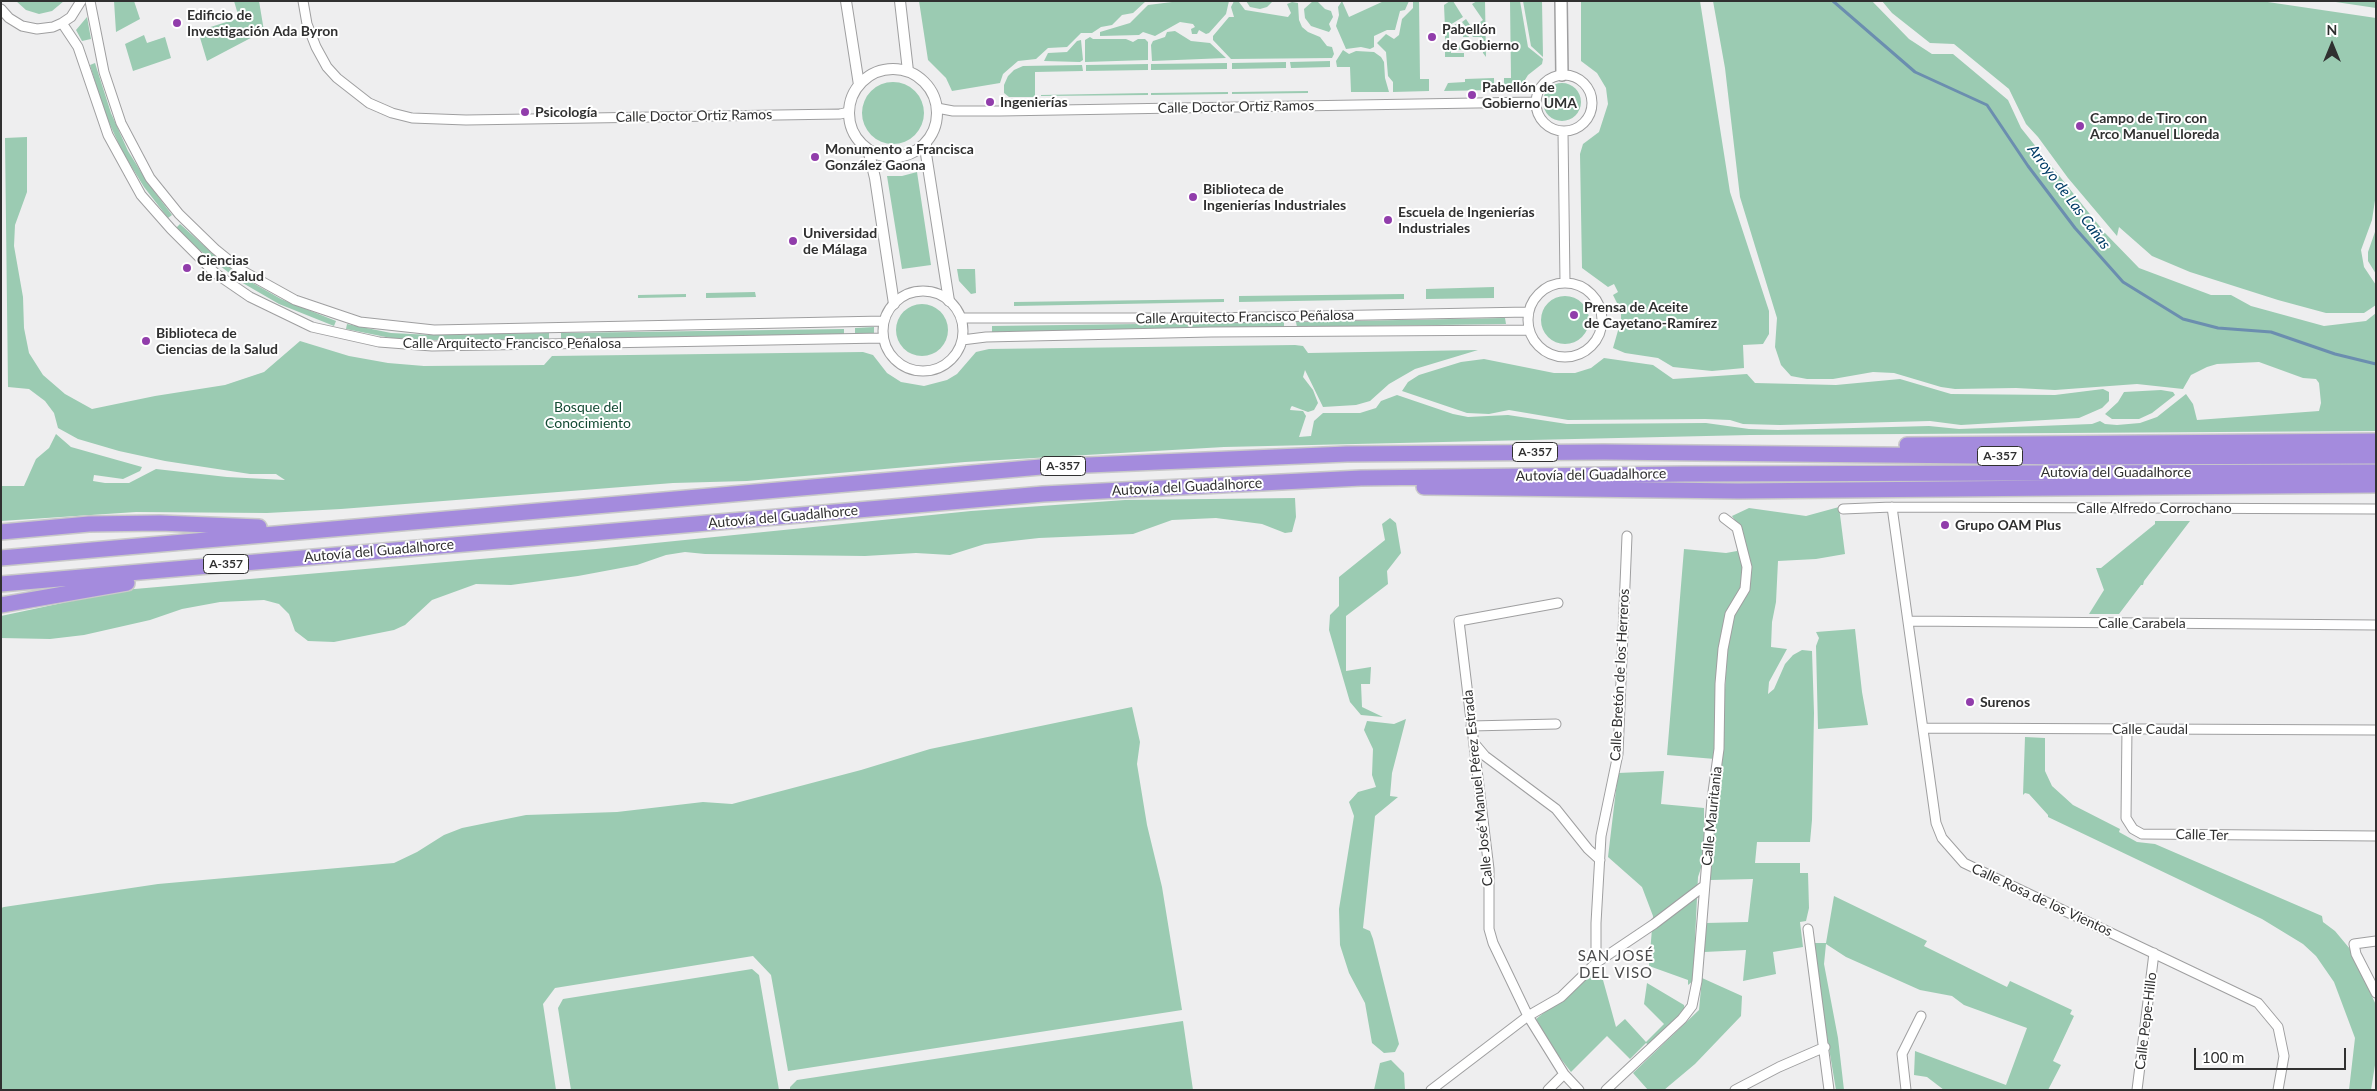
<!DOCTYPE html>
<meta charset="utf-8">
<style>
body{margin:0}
#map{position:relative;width:2377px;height:1091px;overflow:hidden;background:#eeeeef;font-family:Lato,sans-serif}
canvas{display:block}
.frame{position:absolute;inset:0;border:2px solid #303030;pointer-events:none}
.north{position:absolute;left:2307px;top:20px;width:50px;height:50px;-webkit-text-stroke:4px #fff;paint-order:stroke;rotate:0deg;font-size:14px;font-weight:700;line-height:20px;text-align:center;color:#303030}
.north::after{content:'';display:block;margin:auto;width:18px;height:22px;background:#303030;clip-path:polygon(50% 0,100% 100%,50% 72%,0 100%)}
.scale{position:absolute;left:2194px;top:1048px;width:152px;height:22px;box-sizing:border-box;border:2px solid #303030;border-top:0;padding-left:6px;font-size:15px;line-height:18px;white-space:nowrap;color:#303030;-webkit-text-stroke:4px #fff;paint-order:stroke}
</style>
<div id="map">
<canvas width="2377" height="1091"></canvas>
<div class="frame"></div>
<div class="north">N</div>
<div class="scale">100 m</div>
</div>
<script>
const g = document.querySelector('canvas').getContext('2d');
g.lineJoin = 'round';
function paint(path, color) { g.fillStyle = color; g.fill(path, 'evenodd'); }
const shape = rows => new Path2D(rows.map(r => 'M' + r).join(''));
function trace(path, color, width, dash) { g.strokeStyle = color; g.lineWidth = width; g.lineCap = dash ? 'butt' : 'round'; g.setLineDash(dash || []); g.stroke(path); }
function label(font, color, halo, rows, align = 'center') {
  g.font = font + ' Lato,sans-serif'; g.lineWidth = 4; g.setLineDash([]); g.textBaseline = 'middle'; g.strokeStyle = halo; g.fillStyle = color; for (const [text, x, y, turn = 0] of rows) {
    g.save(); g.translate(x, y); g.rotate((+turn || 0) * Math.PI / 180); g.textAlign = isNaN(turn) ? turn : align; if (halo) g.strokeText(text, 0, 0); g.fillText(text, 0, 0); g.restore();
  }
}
const green = shape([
 [16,1,64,1,52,11,39,14,26,10],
 [114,1,134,1,140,19,116,32],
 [234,1,259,1,264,31,207,61,198,31,239,18],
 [919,1,1146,1,1133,13,1122,15,1112,25,1101,27,1092,33,1081,33,1067,47,1048,48,1036,59,1018,61,1003,74,1000,83,952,91,946,78,928,60],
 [1180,1,1229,1,1226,14,1209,33,1206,34,1199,30,1197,34,1192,34,1191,29,1195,27,1193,24,1180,22,1155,36,1143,32,1139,35,1100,36,1100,32,1130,23,1148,5],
 [1234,1,1239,2,1245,10,1288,17,1291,13,1287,4,1292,2,1298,3,1299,20,1302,27,1308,32,1320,37,1327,46,1332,47,1334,54,1332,58,1231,59,1213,40,1213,36,1229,17,1234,17,1231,7],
 [1246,1,1285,1,1272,2,1267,7,1260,9,1250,7],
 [1313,1,1317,1,1325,9,1331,11,1333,17,1329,24,1331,29,1329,32,1311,26,1305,18,1304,9],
 [1342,1,1349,17,1384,1,1409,1,1405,10,1400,11,1395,30,1387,30,1374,36,1374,47,1370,49,1361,47,1346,49,1336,26,1339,15,1338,7],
 [1413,1,1419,1,1420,79,1429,79,1429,91,1393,92,1393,82,1388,76,1386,52,1377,43,1386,34,1394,39,1399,35,1402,19,1413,8],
 [1450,1,1453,1,1463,17,1445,28,1444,5],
 [1477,1,1485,1,1486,57,1483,53,1482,37,1473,37,1462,22,1466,19,1472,28,1483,20,1472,4],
 [1510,1,1520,1,1528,47,1543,59,1542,64,1528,75,1520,88,1504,90,1504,78,1511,78],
 [1523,1,1542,1,1543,57,1531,46],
 [1581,1,1700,1,1730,192,1769,311,1769,334,1763,344,1743,345,1744,368,1712,371,1673,367,1658,358,1625,353,1613,348,1621,320,1621,311,1613,295,1618,292,1614,284,1608,287,1582,268,1580,154,1583,144,1599,132,1608,104,1606,88,1597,73,1581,61],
 [1713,1,1872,1,1909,39,1932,54,1953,54,2008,100,2021,128,2105,233,2139,268,2211,295,2231,295,2251,306,2324,326,2366,321,2376,313,2376,431,1750,435,1224,447,965,462,747,481,673,483,341,509,267,513,136,512,1,521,1,486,24,486,36,459,49,448,56,434,71,447,142,467,140,471,123,479,94,475,93,481,105,483,129,483,156,469,227,477,285,480,276,474,250,474,165,461,119,451,78,439,58,428,54,413,45,401,29,389,8,387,5,138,27,137,27,192,15,225,14,246,23,297,24,328,29,353,43,375,65,394,92,409,155,396,225,385,264,372,300,341,349,356,388,363,424,366,544,365,552,356,863,352,873,355,887,373,901,382,924,386,947,380,957,374,976,352,989,349,1295,345,1303,346,1308,353,1478,350,1415,369,1389,384,1370,401,1356,405,1323,407,1305,370,1303,377,1313,390,1318,403,1314,410,1308,412,1292,406,1291,407,1290,410,1303,411,1306,416,1299,437,1311,436,1314,421,1323,413,1360,413,1376,408,1381,401,1397,395,1453,414,1468,417,1508,415,1567,424,1706,423,1749,429,1778,430,1929,426,1959,429,2092,424,2100,421,2105,424,2117,425,2140,423,2157,417,2186,394,2193,404,2197,420,2319,411,2321,403,2319,383,2316,379,2303,378,2259,362,2217,364,2207,367,2191,375,2183,389,2137,384,2055,390,2016,388,1955,389,1941,387,1894,373,1873,372,1833,379,1807,379,1791,376,1781,365,1775,347,1777,318,1740,197,1725,68],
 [1882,1,2261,1,2376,18,2376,194,2372,220,2361,250,2364,267,2376,285,2376,305,2364,313,2326,313,2278,300,2190,272,2152,256,2119,227,2117,236,2068,178,2038,137,2026,124,2009,89,1954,44,1930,43,1892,13],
 [2329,1,2376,1,2376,8],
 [87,17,91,39,82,41,76,30],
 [1459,22,1469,37,1463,37,1463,31,1449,31,1449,42,1445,42,1445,31],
 [1175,31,1191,41,1210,43,1226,58,1152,61,1151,45,1153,41,1165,37,1167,32],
 [144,35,147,43,165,37,171,58,133,71,125,44],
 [1090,37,1093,39,1126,39,1133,42,1138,39,1145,39,1148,42,1148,60,1085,62,1085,40],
 [1081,40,1083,60,1080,62,1044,61,1048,53,1067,52,1077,41],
 [1445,45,1464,45,1464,50,1451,50,1451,53,1464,53,1464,57,1445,57],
 [1343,50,1349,54,1356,51,1374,52,1381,57,1384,62,1385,78,1389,92,1351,92,1350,67,1337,67,1336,61],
 [1330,61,1330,67,1291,68,1290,62],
 [1286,62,1286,68,1232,69,1232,63],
 [95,63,111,113,128,151,148,183,172,215,168,218,144,187,123,153,105,114,90,65],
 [1227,63,1227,69,1151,70,1151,64],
 [1148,64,1148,70,1086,71,1086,65],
 [1082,65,1083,71,1035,72,1035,97,1009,97,1004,93,1004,85,1008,76,1014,70,1023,66],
 [1494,78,1494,90,1444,91,1448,83,1465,82,1465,79],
 '862 113a31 31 0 1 1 62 0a31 31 0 1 1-62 0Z',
 '1543 102a19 19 0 1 1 38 0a19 19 0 1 1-38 0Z',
 [1308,91,1308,93,1232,94,1232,92],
 [1228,92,1228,94,1151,95,1151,93],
 [1148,93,1148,95,1041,96,1041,95],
 [917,172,931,265,902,269,887,176,902,176],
 [180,224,221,261,244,278,281,299,336,321,334,326,279,304,241,282,198,249,176,228],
 [2376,229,2376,274,2368,261,2368,252],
 [957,269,975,269,976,293,971,294,959,281],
 [1494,287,1494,298,1426,299,1426,289],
 [755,292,756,297,706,298,706,293],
 [686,294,686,297,638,298,638,295],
 [1404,294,1404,299,1239,302,1239,296],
 '1541 320a24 24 0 1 1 48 0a24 24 0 1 1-48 0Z',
 [1224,299,1224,302,1014,306,1014,302],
 '896 330a26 26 0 1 1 52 0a26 26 0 1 1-52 0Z',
 [1505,318,1506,324,1297,327,1296,322],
 [1284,322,1284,327,992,332,992,326],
 [347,324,391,333,432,335,549,333,549,339,432,340,391,338,346,329],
 [874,327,874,335,855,334,855,328],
 [844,329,844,334,561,339,561,333],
 [1604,358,1653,365,1673,379,1747,374,1755,383,1836,385,1900,379,1951,394,2055,395,2103,389,2109,392,2109,401,2102,408,2079,418,1961,425,1930,421,1780,425,1743,424,1730,420,1705,419,1568,420,1509,410,1489,414,1467,413,1402,391,1408,382,1419,375,1461,362,1484,359,1554,373,1575,373,1591,368],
 [2161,390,2173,392,2175,395,2152,413,2139,419,2112,419,2105,414,2118,402,2124,392],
 [1295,498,1296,517,1292,532,1285,533,1262,524,1216,518,1172,520,1133,534,1039,538,985,544,950,555,916,553,865,556,705,554,685,552,666,555,637,565,578,576,511,585,476,584,432,600,405,625,394,630,334,642,308,641,295,631,289,614,279,604,264,600,220,602,182,609,150,620,84,635,50,639,1,638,1,616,123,590,596,549,971,511,1125,500],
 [1839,507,1845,554,1816,559,1778,561,1776,602,1772,622,1771,647,1787,649,1769,682,1768,694,1774,689,1785,664,1793,655,1802,650,1812,651,1814,713,1812,820,1810,842,1757,842,1755,863,1800,863,1800,873,1808,873,1809,908,1806,921,1800,922,1803,947,1773,952,1776,974,1743,981,1746,950,1704,952,1706,923,1748,922,1753,879,1710,880,1720,772,1730,607,1715,759,1667,755,1684,549,1726,553,1737,551,1739,527,1732,516,1749,508,1806,516],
 [1390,518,1396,523,1401,553,1387,571,1388,584,1346,616,1346,671,1371,667,1370,684,1361,684,1362,707,1383,717,1361,715,1350,702,1329,630,1330,615,1339,606,1339,577,1385,540,1382,524],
 [2155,521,2190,521,2144,581,2143,585,2141,585,2119,614,2089,614,2104,590,2096,568,2101,568,2155,524],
 [1855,629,1862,692,1868,725,1818,729,1816,646,1819,638,1816,632],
 [1132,707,1140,742,1137,764,1147,825,1162,887,1182,1010,788,1071,771,975,753,956,555,988,543,1004,556,1090,1,1090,1,908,4,907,158,884,394,863,417,852,444,835,462,828,526,815,617,812,703,802,732,804,861,770,930,749],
 [1406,719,1392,773,1390,796,1398,797,1375,816,1363,928,1370,931,1373,939,1399,1044,1395,1052,1384,1053,1372,1043,1365,1003,1349,973,1340,945,1339,909,1354,816,1349,802,1358,792,1376,787,1372,775,1373,749,1364,730,1367,721,1394,724],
 [2025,737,2045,738,2045,771,2052,786,2073,805,2120,829,2119,832,2137,842,2155,844,2322,916,2323,922,2335,931,2350,949,2376,1005,2376,1059,2371,1090,2349,1090,2355,1038,2334,982,2316,956,2303,944,2262,919,2048,817,2048,815,2029,794,2025,793,2023,795],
 [1664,771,1661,804,1704,808,1704,859,1698,877,1693,981,1688,985,1688,980,1649,966,1653,916,1642,887,1608,857,1618,773],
 [1834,896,1927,941,1924,946,2007,987,2010,981,2072,1010,2070,1014,2074,1016,2053,1061,2061,1065,2048,1090,1944,1090,1927,1077,1914,1075,1915,1051,2006,1085,2027,1028,1964,1005,1952,996,1920,990,1846,957,1826,944,1824,964,1838,1038,1844,1090,1836,1090,1815,965,1814,943,1826,943],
 [752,969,759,975,779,1090,571,1090,558,1008,563,999],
 [1594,973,1603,980,1616,1027,1625,1019,1646,1042,1664,1024,1644,1004,1647,983,1684,1005,1685,1011,1650,1046,1646,1043,1630,1059,1607,1036,1571,1072,1554,1050,1536,1019],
 [1702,978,1742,996,1741,1016,1695,1064,1664,1090,1648,1090,1633,1073,1699,1010],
 [1183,1021,1193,1090,790,1090,790,1087,797,1080],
 [1391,1060,1404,1073,1405,1090,1374,1090,1380,1063]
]);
const stream = shape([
 [1833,1,1915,72,1987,105,2028,166,2075,228,2123,282,2183,319,2218,328,2271,332,2335,354,2376,364]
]);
const minor = shape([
 [90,1,104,72,121,123,150,178,179,214,215,249,241,270,295,300,360,322,434,330,884,321],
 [303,1,307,24,316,47,327,67,337,78,369,103,392,113,412,118,466,120,840,114,849,112],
 [1,9,9,18,22,26,37,29,53,27,62,23,71,17,81,1],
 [62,23,78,47,108,135,141,195,171,229,215,273,250,297,312,327,379,342,432,346,883,338],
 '1536 103a28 28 0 1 1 56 0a28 28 0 1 1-56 0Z',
 [937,108,953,111,1000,111,1535,102],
 [1563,132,1565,282],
 '1528 320a37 37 0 1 1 74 0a37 37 0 1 1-74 0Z',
 '883 331a40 40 0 1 1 80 0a40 40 0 1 1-80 0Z',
 [961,318,1212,318,1528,312],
 [962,340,986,337,1211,332,1529,330],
 [1892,507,1936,823,1942,838,1964,863,2258,1003,2278,1027,2284,1056,2278,1090],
 [1843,509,1892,507,2376,509],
 [1558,603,1459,621,1489,869,1489,929,1493,943,1528,1016,1564,1074,1579,1090],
 [1909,621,2376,625],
 [1471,726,1556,724],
 [1924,728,2376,730],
 [2127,728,2126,818,2133,829,2142,834,2376,836],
 [1474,743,1485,756,1556,809,1588,849,1600,860],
 [1808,929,1829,1090],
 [2376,941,2354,944,2356,954,2376,993],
 [1596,963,1596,923,1601,836,1618,754,1627,536],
 [1431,1090,1528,1016,1561,997,1596,963,1654,924,1704,886],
 [1548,1090,1564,1074],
 [1606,1090,1682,1019,1692,1006,1697,981,1712,799,1719,749,1720,684,1723,649,1730,614,1745,589,1747,567,1737,528,1724,518],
 [1735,1090,1779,1067,1825,1047],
 [1906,1090,1902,1054,1921,1016],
 [2137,1090,2154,953]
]);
const tertiary = shape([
 [846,1,859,85],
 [900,1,908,71],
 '849 113a44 44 0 1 1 88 0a44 44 0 1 1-88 0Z',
 [926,142,926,154,949,301],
 [868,149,875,178,894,304]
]);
const secondary = shape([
 [1561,1,1562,75]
]);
const motorway = shape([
 [1907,445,2376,441],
 [1424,487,1738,491,2376,485],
 [1,532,89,524,160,523,259,527],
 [1,558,1041,467,1347,454,1604,452,2067,457,2376,456],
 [1,584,1043,494,1361,478,1684,474,2376,472],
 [1,605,127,583]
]);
const markers = [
 [177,23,5,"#913dab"],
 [1432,37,5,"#913dab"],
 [1472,95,5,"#913dab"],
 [990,102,5,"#913dab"],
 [525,112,5,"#913dab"],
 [2080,126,5,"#913dab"],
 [815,157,5,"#913dab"],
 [1193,197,5,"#913dab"],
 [1388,220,5,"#913dab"],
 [793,241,5,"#913dab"],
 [187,268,5,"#913dab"],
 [1574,315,5,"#913dab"],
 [146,341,5,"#913dab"],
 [1945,525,5,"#913dab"],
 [1970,702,5,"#913dab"]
];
const shields = [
 [1535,452,45],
 [2000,456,45],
 [1063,466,45],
 [226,564,45]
];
const shieldNames = [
 ["A-357",1535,452],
 ["A-357",2000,456],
 ["A-357",1063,466],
 ["A-357",226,564]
];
const poiNames = [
 ["Edificio de",187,15],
 ["Investigación Ada Byron",187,31],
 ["Pabellón",1442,29],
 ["de Gobierno",1442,45],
 ["Pabellón de",1482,87],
 ["Gobierno UMA",1482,103],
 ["Ingenierías",1000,102],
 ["Psicología",535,112],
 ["Campo de Tiro con",2090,118],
 ["Arco Manuel Lloreda",2090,134],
 ["Monumento a Francisca",825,149],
 ["González Gaona",825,165],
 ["Biblioteca de",1203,189],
 ["Ingenierías Industriales",1203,205],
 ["Escuela de Ingenierías",1398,212],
 ["Industriales",1398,228],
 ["Universidad",803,233],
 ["de Málaga",803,249],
 ["Ciencias",197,260],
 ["de la Salud",197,276],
 ["Prensa de Aceite",1584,307],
 ["de Cayetano-Ramírez",1584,323],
 ["Biblioteca de",156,333],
 ["Ciencias de la Salud",156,349],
 ["Grupo OAM Plus",1955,525],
 ["Surenos",1980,702]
];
const streetNames = [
 ["Calle Doctor Ortiz Ramos",1236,107,-1],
 ["Calle Doctor Ortiz Ramos",694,116,-1],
 ["Calle Arquitecto Francisco Peñalosa",1245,317,-1],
 ["Calle Arquitecto Francisco Peñalosa",512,343],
 ["Autovía del Guadalhorce",2116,472],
 ["Autovía del Guadalhorce",1591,475,-1],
 ["Autovía del Guadalhorce",1187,487,-3],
 ["Calle Alfredo Corrochano",2154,508],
 ["Autovía del Guadalhorce",783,517,-5],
 ["Autovía del Guadalhorce",379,551,-5],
 ["Calle Carabela",2142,623],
 ["Calle Bretón de los Herreros",1620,675,-87],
 ["Calle Caudal",2150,729],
 ["Calle José Manuel Pérez Estrada",1478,788,-96],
 ["Calle Mauritania",1712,816,-84],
 ["Calle Ter",2202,835,1],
 ["Calle Rosa de los Vientos",2042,900,25],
 ["Calle Pepe-Hillo",2146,1021,-83]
];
const parkNames = [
 ["Bosque del",588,407],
 ["Conocimiento",588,423]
];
const waterNames = [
 ["Arroyo de Las Cañas",2069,197,53]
];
const neighbourhoodNames = [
 ["SAN JOSÉ",1616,956],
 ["DEL VISO",1616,973]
];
paint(green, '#9bcbb2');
trace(stream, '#6b8eaf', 3);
trace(minor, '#9f9fa0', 11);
trace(tertiary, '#9f9fa0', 12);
trace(secondary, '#9f9fa0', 14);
trace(motorway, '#c9c9c9', 18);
trace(minor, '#fff', 9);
trace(tertiary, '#fff', 10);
trace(secondary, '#fff', 11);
trace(motorway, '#a48bdd', 15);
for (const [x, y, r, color] of markers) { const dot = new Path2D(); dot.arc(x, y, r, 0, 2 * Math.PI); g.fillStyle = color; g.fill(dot); trace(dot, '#fff', 2); }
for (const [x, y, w] of shields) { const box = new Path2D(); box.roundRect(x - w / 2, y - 9.5, w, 19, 4); g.fillStyle = '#fff'; g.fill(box); trace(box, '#303030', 1); }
label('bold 12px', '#303030', null, shieldNames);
label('bold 14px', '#303030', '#fff', poiNames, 'left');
label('14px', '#303030', '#fff', streetNames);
label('14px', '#144b34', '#fff', parkNames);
label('italic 15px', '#003c66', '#fff', waterNames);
g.letterSpacing = '1px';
label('15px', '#4b4b4c', '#fff', neighbourhoodNames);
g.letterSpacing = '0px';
</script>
